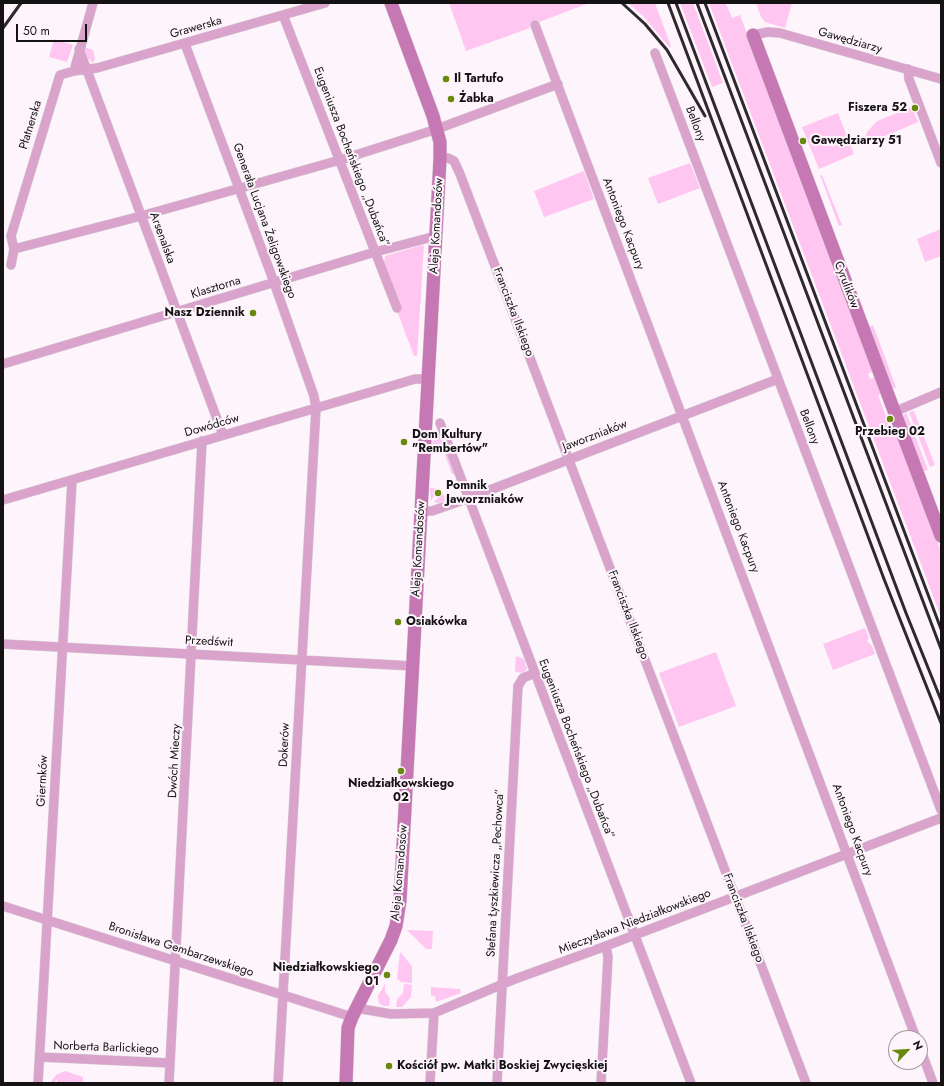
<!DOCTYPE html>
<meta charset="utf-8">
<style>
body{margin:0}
#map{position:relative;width:944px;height:1086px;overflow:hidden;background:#fdf5fb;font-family:Jost,sans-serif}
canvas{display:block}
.frame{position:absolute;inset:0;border:4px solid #151214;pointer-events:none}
.north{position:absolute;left:888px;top:1030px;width:40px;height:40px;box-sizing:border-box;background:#fdf5fb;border:1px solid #a09a9f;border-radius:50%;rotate:65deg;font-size:11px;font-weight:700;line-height:16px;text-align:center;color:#151214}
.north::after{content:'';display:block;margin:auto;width:14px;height:18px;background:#68890b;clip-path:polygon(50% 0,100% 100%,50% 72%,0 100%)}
.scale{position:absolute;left:16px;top:24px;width:71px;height:18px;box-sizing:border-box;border:2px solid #151214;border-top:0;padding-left:5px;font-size:12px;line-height:14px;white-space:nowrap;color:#151214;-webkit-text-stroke:3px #fdf5fb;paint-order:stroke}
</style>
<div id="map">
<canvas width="944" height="1086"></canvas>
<div class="frame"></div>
<div class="north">N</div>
<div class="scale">50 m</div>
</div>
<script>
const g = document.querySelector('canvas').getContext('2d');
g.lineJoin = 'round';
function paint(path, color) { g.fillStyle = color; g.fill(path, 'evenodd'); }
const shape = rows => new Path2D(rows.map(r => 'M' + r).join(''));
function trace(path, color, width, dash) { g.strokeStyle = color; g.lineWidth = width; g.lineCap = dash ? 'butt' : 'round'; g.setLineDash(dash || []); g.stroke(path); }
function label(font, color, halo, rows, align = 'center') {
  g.font = font + ' Jost,sans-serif'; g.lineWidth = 4; g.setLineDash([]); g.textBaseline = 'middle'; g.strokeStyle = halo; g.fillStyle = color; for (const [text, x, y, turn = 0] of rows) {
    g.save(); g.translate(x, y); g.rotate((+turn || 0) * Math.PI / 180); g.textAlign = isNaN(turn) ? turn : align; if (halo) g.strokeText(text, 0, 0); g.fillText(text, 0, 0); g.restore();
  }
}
const green = shape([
 [449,3,589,3,529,26,530,28,466,51],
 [628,3,655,3,671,46,670,48,643,16],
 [680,3,693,3,723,83,712,87],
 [709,3,726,3,732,18,740,15,873,371,868,374,870,379,876,377,882,393,878,395,891,430,895,429,941,551,941,617],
 [756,3,792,3,785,28,765,22,761,17],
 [54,39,73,45,67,62,49,57],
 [84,47,93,50,95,59,93,63,85,56],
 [912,107,918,122,876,140,868,147,865,138,867,132,877,121],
 [838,113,854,154,819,169,802,127],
 [690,163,700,188,658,204,648,178],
 [584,171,594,199,544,217,534,191],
 [820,175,822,175,842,225,839,226],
 [941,229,941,256,925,262,917,239],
 [422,245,424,246,417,356,414,356,397,311,402,309,384,263,385,256],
 [873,325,896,387,892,389,869,327],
 [914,411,935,465,930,467,909,412],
 [906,412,928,470,924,471,903,417],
 [433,433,440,433,455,473,452,474,444,452,437,451,432,455],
 [430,488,441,489,446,500,438,503,434,502,441,494,437,491,431,501],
 [865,628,869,638,867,641,872,646,875,654,833,670,823,644],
 [716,652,736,706,679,727,659,673],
 [516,656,524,659,527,669,523,673,515,672],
 [407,930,433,931,432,949,426,949],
 [400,952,412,966,412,983,401,982,397,979],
 [385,984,385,992,390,998,389,1006,383,1006,379,1003,378,996],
 [404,984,412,985,411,997,402,1007,396,1007,397,999,403,993],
 [431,987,460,989,461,993,436,1002,435,996,431,996],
 [65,1071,83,1077,83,1083,57,1083,57,1079,54,1083,50,1083,56,1075]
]);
const street = shape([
 [283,15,397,308],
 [535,25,916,1038],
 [753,35,768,32,780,33,941,79],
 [185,44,271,274,314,396,316,408,278,1083],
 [79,49,223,435],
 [655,53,941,810],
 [908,69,909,79,941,163],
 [74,71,93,3],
 [440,159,448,158,454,161,460,174,806,1083],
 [14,249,141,216,340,160,437,129,558,84],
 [11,265,14,249,11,236,60,75,74,71,97,68,325,3],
 [3,364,375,252,436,236],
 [894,412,941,392],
 [440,423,691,1083],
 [3,500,415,379,428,379],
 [421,511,432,511,469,498,778,379],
 [3,644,413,666],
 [3,906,352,1017],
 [356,1008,391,1014,434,1013,515,979,606,946,941,818],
 [920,1048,933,1083],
 [40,1057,170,1063],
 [38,1083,72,481],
 [169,1083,202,441],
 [430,1083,434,1013],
 [497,1083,518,686,523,678,535,673],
 [601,1083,608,957,606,946]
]);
const secondary = shape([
 [753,35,941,536],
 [346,1083,348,1028,352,1017,391,940,396,926,400,901,440,159,440,142,433,116,391,3]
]);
const rail = shape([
 [622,3,645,24,667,50,705,116],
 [668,3,884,579,941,723],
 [676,3,906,613,941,700],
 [697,3,941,649],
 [705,3,941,629],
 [3,28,21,3]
]);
const markers = [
 [446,79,4,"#68890b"],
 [451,99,4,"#68890b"],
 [915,108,4,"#68890b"],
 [803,141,4,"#68890b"],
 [253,313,4,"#68890b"],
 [890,419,4,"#68890b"],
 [404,442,4,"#68890b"],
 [438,493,4,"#68890b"],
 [398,622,4,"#68890b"],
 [401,771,4,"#68890b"],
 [387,975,4,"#68890b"],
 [389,1066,4,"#68890b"]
];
const streetNames = [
 ["Grawerska",196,28,-16],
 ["Gawędziarzy",850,41,16],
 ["Bellony",695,124,69],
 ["Płatnerska",31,125,-73],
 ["Eugeniusza Bocheńskiego „Dubańca”",351,157,69],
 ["Generała Lucjana Żeligowskiego",264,221,70],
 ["Antoniego Kacpury",623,224,69],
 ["Aleja Komandosów",437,226,-87],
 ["Arsenalska",162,238,70],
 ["Cyrulików",846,285,69],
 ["Klasztorna",216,288,-17],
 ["Franciszka Ilskiego",513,312,69],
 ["Dowódców",212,426,-16],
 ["Bellony",809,427,69],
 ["Jaworzniaków",595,436,-21],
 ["Antoniego Kacpury",738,527,69],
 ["Aleja Komandosów",419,549,-87],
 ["Franciszka Ilskiego",628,615,69],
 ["Przedświt",209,642,3],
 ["Dokerów",285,745,-87],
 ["Eugeniusza Bocheńskiego „Dubańca”",576,749,69],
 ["Dwóch Mieczy",175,761,-87],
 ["Giermków",43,781,-87],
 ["Antoniego Kacpury",852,830,70],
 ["Aleja Komandosów",400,873,-85],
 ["Stefana Łyszkiewicza „Pechowca”",496,873,-87],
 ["Franciszka Ilskiego",743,918,69],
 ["Mieczysława Niedziałkowskiego",635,922,-21],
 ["Bronisława Gembarzewskiego",181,950,18],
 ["Norberta Barlickiego",106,1048,2]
];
const poiNames = [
 ["Il Tartufo",454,79],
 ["Żabka",459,99],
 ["Fiszera 52",907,108,"right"],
 ["Gawędziarzy 51",811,141],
 ["Nasz Dziennik",245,313,"right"],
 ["Przebieg 02",890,432,"center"],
 ["Dom Kultury",412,435],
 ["\"Rembertów\"",412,449],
 ["Pomnik",446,486],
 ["Jaworzniaków",446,500],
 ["Osiakówka",406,622],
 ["Niedziałkowskiego",401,784,"center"],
 ["02",401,798,"center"],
 ["Niedziałkowskiego",379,968,"right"],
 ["01",379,982,"right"],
 ["Kościół pw. Matki Boskiej Zwycięskiej",397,1066]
];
paint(green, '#fec6f0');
trace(street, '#d8d1d6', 10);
trace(secondary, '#d8d1d6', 14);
trace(street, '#d9a3cc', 9);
trace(secondary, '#c678b5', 13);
trace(rail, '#2d292c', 3);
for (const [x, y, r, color] of markers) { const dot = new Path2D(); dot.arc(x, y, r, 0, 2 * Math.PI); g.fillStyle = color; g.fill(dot); trace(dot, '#fdf5fb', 1.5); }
label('12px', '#151214', '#fdf5fb', streetNames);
label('bold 12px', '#151214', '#fdf5fb', poiNames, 'left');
</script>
